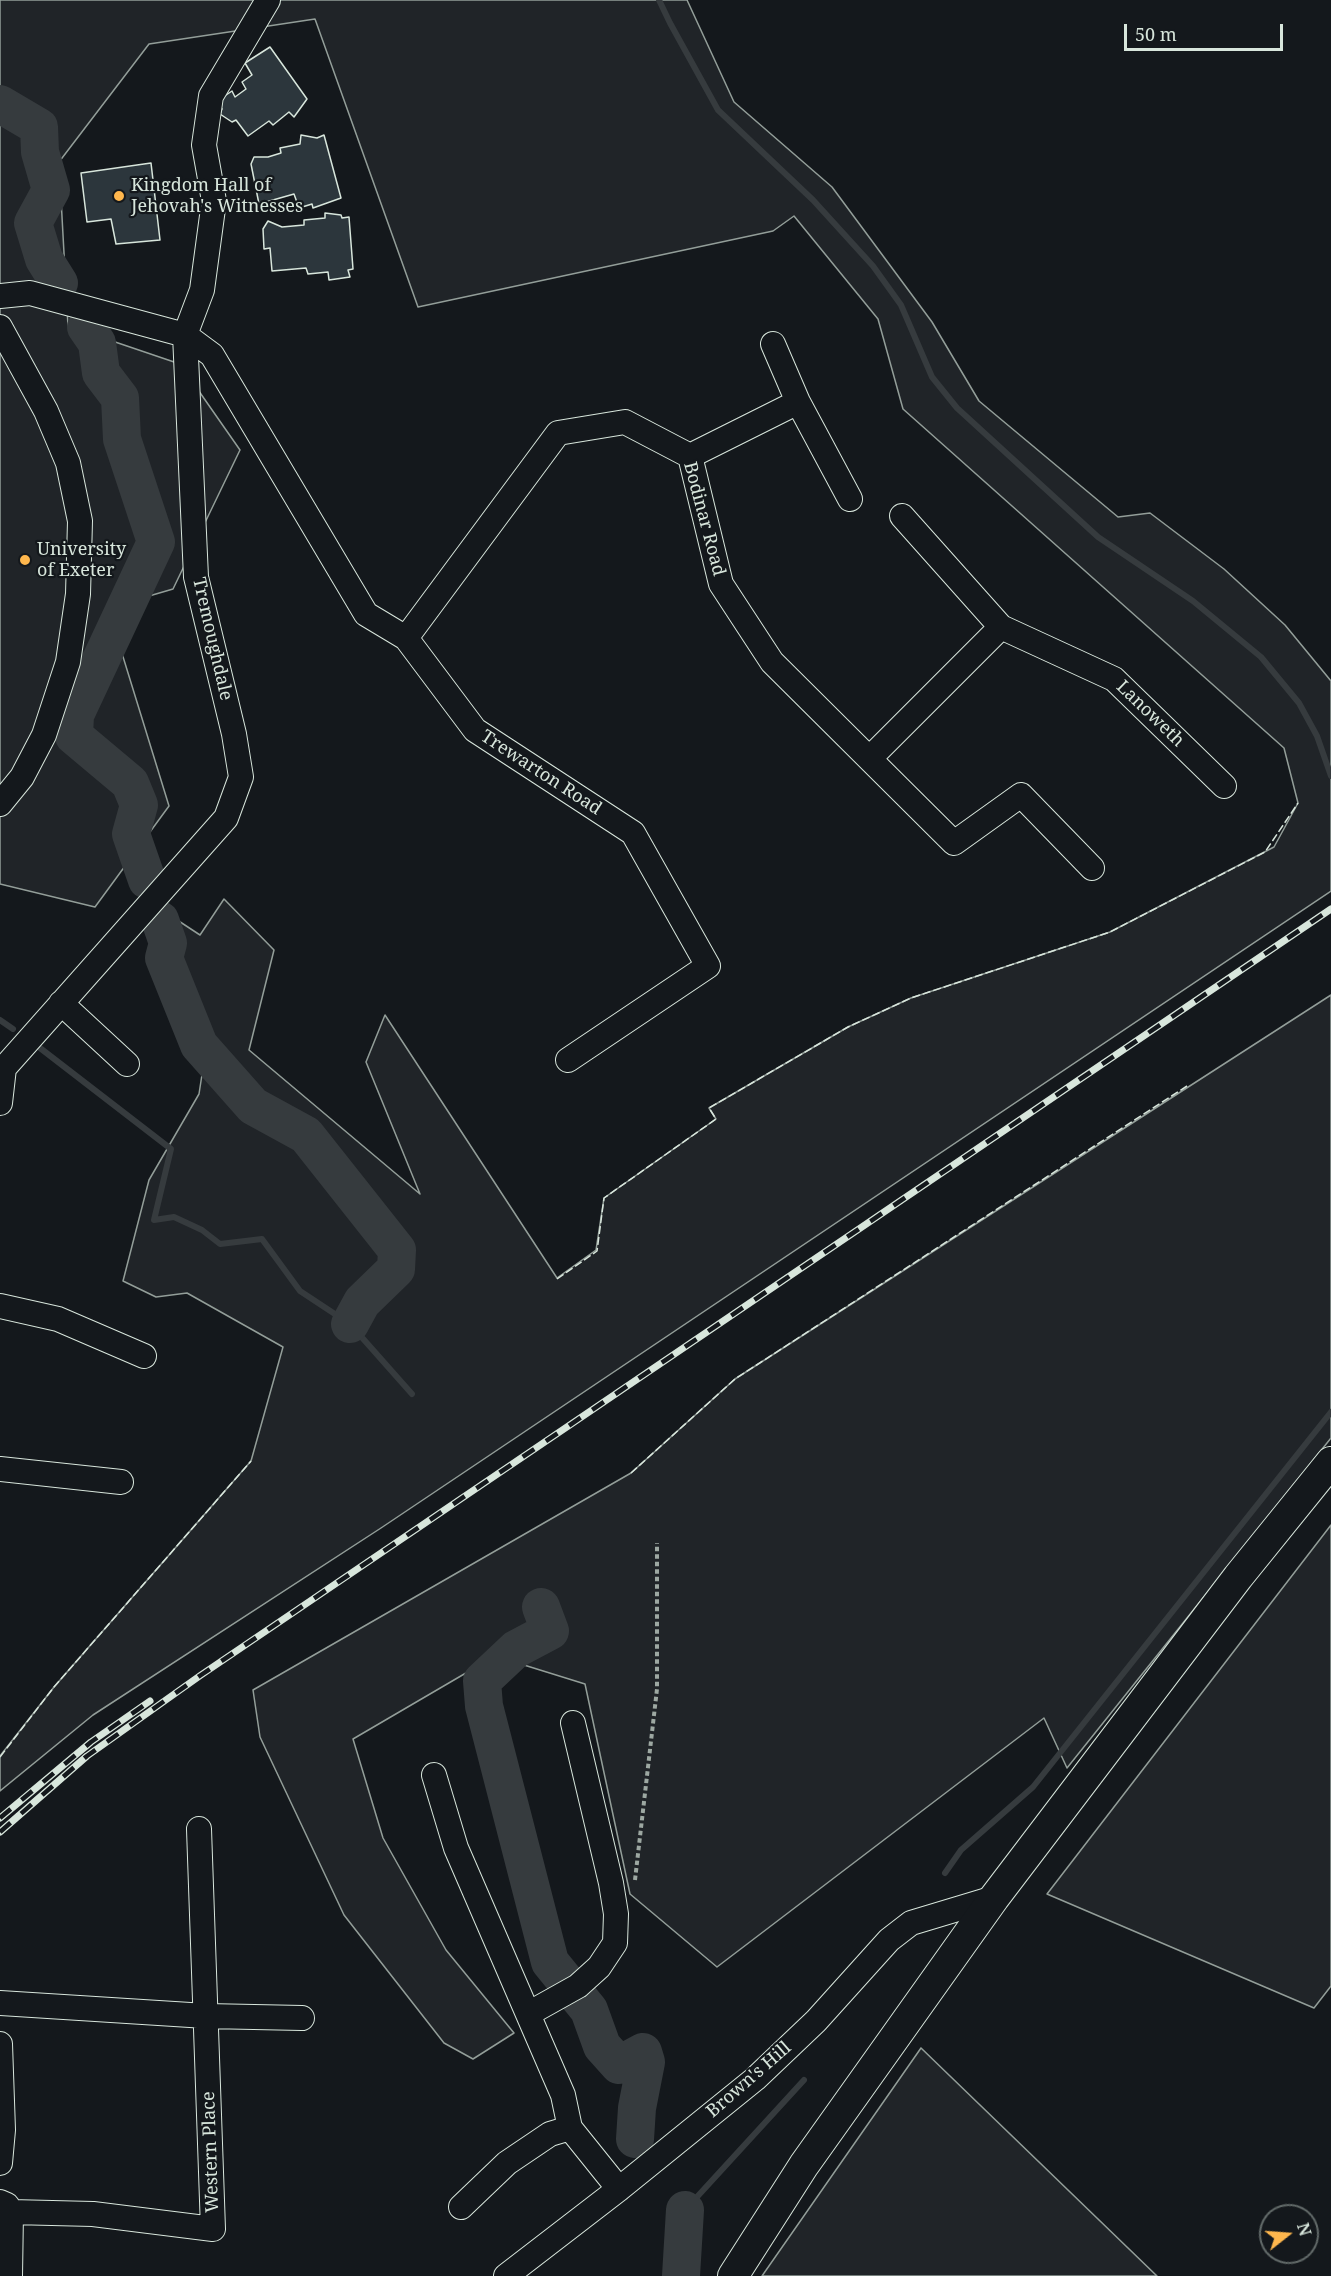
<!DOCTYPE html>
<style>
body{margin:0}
#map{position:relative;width:1331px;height:2276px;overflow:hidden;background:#14181c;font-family:"Noto Serif",serif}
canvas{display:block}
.north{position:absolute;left:1259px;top:2204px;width:60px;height:60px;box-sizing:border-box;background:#14181c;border:2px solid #626a69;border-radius:50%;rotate:73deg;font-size:16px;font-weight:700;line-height:24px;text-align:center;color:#d8e6dc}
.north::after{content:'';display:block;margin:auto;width:21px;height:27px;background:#ffb74d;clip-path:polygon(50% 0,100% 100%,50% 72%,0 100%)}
.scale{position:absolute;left:1124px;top:24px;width:159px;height:27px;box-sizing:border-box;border:3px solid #d8e6dc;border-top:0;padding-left:8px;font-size:18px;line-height:21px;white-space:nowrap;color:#d8e6dc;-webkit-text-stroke:4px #14181c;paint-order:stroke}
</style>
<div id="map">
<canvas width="1331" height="2276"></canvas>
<div class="north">N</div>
<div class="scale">50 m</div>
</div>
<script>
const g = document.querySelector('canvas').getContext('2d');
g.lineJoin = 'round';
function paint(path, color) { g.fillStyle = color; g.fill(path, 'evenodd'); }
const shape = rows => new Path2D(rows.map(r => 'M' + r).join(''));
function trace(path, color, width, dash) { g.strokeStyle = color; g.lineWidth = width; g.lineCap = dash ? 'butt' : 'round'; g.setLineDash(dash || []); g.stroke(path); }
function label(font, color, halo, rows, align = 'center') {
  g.font = font + ' "Noto Serif",serif'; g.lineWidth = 4.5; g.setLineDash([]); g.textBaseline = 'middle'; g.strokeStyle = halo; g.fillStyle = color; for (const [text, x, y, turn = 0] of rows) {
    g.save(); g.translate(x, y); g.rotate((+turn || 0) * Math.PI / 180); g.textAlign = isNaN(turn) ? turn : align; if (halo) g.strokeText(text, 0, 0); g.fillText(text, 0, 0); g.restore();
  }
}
const green = shape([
 [0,0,687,0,734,102,832,187,932,322,979,401,1118,517,1150,513,1224,569,1285,625,1331,681,1331,891,381,1528,93,1715,0,1791,0,1756,54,1687,251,1461,283,1347,187,1293,156,1297,123,1281,149,1180,199,1094,203,1068,153,931,165,912,200,935,224,899,274,950,249,1050,420,1194,366,1062,385,1015,557,1278,596,1250,604,1198,716,1119,709,1108,848,1027,911,998,1110,932,1274,847,1298,803,1284,748,903,409,878,319,794,216,773,231,418,307,315,19,149,44,59,162,68,326,180,364,240,450,173,589,108,608,169,806,95,907,0,884,0,0],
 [1331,995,1331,1438,1067,1768,1044,1718,717,1967,630,1894,585,1684,495,1656,353,1739,383,1838,446,1950,514,2033,473,2059,444,2043,344,1915,260,1737,253,1690,631,1473,735,1379,1331,995],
 [1331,1525,1331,1986,1314,2008,1047,1894,1331,1525],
 [921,2048,1157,2276,762,2276,921,2048]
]);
const stream = shape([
 [659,0,670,23,718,110,813,200,873,266,901,305,932,377,957,408,1098,537,1193,601,1261,657,1299,703,1317,736,1331,776],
 [0,1020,13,1029],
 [40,1048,171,1149,154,1220,174,1217,202,1230,220,1244,262,1239,300,1291,350,1324,412,1394],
 [945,1873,961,1850,1033,1787,1331,1412],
 [685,2210,804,2080]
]);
const river = shape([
 [0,104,39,127,40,152,51,190,33,223,44,259,59,283],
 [86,327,97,343,101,373,120,398,122,439,156,542,75,715,74,736,130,783,139,805,131,834,147,880],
 [160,920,168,943,164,958,199,1045,253,1106,306,1135,397,1250,396,1269,362,1302,350,1324],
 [541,1607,550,1631,516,1649,482,1681,484,1706,550,1962,589,2010,602,2046,619,2065,643,2052,646,2062,637,2108,635,2139],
 [681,2276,685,2210]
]);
const building = shape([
 [270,47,307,99,294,117,289,112,273,125,269,121,248,136,236,120,232,122,220,114,222,109,217,101,232,91,235,97,246,89,242,82,252,75,245,63,270,47],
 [301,135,317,138,324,135,341,198,313,208,312,204,299,208,294,194,259,204,251,164,254,157,268,157,281,153,280,148,300,144,301,135],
 [151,163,160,240,116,244,111,219,87,222,81,173,151,163],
 [325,213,341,215,342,218,349,217,353,269,348,270,350,277,329,280,328,272,308,274,306,268,272,271,270,248,264,249,263,229,268,221,282,227,304,225,304,220,325,218,325,213]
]);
const path = shape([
 [635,1880,657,1689,657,1543]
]);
const minor = shape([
 [0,296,30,293,185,335,212,355,366,614,406,638,475,730,633,833,708,966,568,1060],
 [0,327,46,411,68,463,80,521,78,594,68,662,44,735,22,777,0,804],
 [773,344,798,402],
 [690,456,798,402,850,499],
 [902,516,1001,627],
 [406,638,558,433,625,422,690,456,721,584,772,662,954,843,1021,795,1092,868],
 [870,758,1001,627,1114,679,1224,786],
 [61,1003,127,1064],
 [0,1103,4,1068,226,818,241,777,234,734,196,577,185,335,202,290,214,201,204,145,211,96,268,0],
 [0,1306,58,1319,144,1356],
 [0,1469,121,1482],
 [434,1775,456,1848,563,2095,570,2128,619,2189],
 [0,2003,206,2016,302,2018],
 [528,2014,578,1986,599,1967,615,1943,616,1914,611,1883,573,1723],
 [0,2044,3,2130,0,2163],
 [0,2202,7,2205,11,2212,10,2276],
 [461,2207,507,2163,550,2134,570,2128],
 [11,2212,93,2214,213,2229,199,1829],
 [506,2276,619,2189,755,2079,816,2021,889,1940,911,1923,994,1898]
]);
const major = shape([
 [733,2276,804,2165,994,1898,1238,1577,1331,1462]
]);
const rail = shape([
 [0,1818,91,1742,150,1701],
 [0,1832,87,1756,201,1675,1331,909]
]);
const fence = shape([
 [557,1279,597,1251,604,1198,716,1119,709,1108,848,1027,911,998,1110,932,1265,852,1298,803],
 [631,1473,735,1379,1187,1086],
 [0,1757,54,1687,251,1461]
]);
const markers = [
 [119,196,6,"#ffb74d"],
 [25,560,6,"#ffb74d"]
];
const poiNames = [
 ["Kingdom Hall of",131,186],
 ["Jehovah's Witnesses",131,207],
 ["University",37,550],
 ["of Exeter",37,571]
];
const streetNames = [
 ["Bodinar Road",704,519,75],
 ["Tremoughdale",212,639,77],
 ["Lanoweth",1150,714,44],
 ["Trewarton Road",541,773,33],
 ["Brown's Hill",749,2080,-41],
 ["Western Place",211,2152,-92]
];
paint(green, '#202428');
trace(green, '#939e99', 1.5);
trace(stream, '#363b3e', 6);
trace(river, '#363b3e', 38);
paint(building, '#2c363c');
trace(building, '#d8e6dc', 1.5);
trace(minor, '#d8e6dc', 26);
trace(major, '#d8e6dc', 32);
trace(path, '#9da8a2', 4, [4.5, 3]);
trace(minor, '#14181c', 24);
trace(major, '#14181c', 30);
trace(rail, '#d8e6dc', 7);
trace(rail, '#14181c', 4.5, [14]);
trace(fence, '#d8e6dc', 1.5, [8, 3]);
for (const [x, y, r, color] of markers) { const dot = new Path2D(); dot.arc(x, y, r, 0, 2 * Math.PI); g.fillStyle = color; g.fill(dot); trace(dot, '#14181c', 2); }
label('18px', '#d8e6dc', '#14181c', poiNames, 'left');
label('18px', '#d8e6dc', '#14181c', streetNames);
</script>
